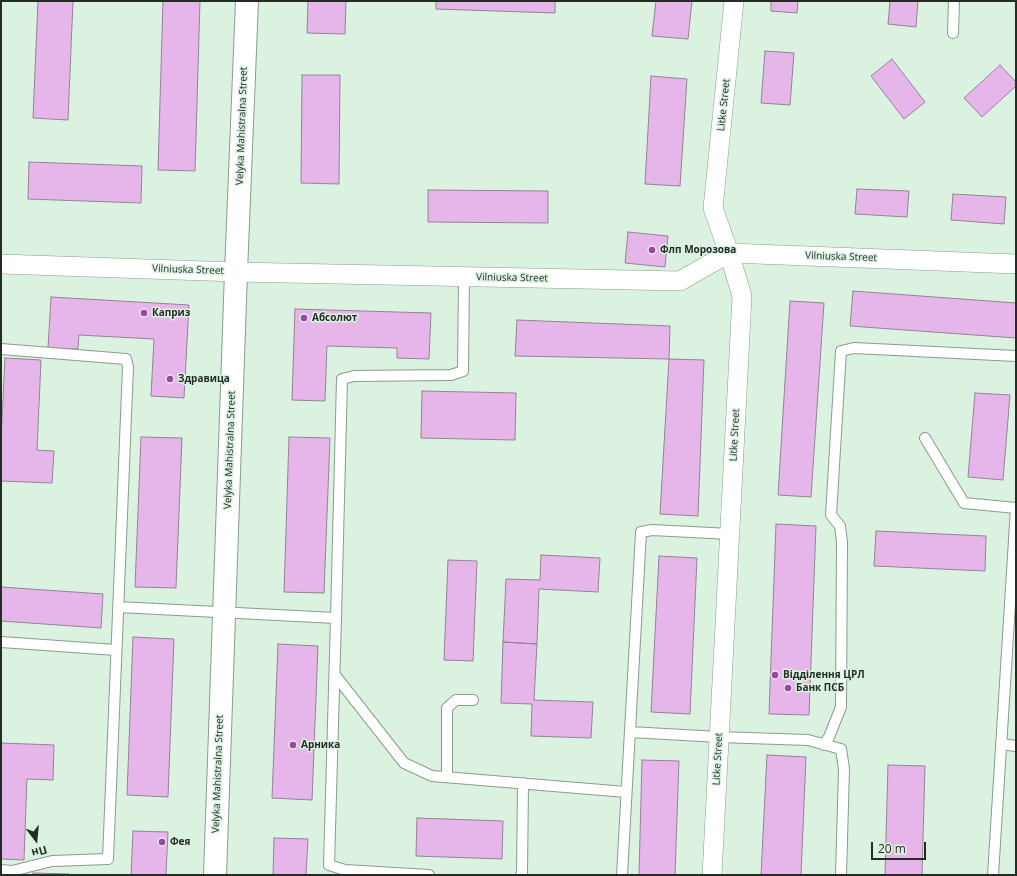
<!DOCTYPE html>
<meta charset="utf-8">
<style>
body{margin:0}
#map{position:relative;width:1017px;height:876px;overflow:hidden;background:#dcf2e0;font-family:"Open Sans",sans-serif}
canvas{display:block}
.frame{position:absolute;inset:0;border:2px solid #242c25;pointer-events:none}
.north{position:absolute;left:16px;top:820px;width:40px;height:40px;-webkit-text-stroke:3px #dcf2e0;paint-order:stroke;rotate:164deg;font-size:11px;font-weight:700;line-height:16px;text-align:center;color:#242c25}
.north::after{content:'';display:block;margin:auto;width:14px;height:18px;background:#242c25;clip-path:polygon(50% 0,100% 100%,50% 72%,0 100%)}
.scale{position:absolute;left:871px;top:842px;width:55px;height:18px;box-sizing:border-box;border:2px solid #242c25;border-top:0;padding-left:5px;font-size:12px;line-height:14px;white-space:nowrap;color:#242c25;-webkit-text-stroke:3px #dcf2e0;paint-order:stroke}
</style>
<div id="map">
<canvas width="1017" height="876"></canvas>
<div class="frame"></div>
<div class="north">Пн</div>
<div class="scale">20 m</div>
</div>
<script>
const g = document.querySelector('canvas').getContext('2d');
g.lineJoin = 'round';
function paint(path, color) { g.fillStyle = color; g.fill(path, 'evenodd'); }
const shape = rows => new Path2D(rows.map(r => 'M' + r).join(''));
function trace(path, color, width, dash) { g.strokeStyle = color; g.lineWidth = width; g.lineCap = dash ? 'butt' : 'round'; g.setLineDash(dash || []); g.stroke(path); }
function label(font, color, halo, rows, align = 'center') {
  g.font = font + ' "Open Sans",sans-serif'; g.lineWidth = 3; g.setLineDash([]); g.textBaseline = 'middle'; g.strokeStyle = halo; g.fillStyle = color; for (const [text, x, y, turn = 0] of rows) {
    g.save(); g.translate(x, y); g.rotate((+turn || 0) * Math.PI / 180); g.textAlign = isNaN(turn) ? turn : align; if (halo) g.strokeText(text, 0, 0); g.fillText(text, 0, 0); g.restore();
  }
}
const building = shape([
 [38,1,73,1,68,120,33,118,38,1],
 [163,1,200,1,195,171,158,170,163,1],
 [308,1,346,1,345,34,307,33,308,1],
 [436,1,555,1,555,13,436,9,436,1],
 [656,1,692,1,688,39,652,36,656,1],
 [771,1,798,1,797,13,771,11,771,1],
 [890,1,918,1,916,27,888,24,890,1],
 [765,51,794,53,790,105,761,103,765,51],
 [892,59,925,102,904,119,871,76,892,59],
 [1000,65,1016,82,1016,86,982,117,964,98,1000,65],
 [302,75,340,75,339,184,301,183,302,75],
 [651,76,687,79,680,186,645,184,651,76],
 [29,162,142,166,141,203,28,199,29,162],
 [857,189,909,191,907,217,855,214,857,189],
 [428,190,548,191,548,223,428,222,428,190],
 [953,194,1006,197,1004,224,951,220,953,194],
 [628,232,668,236,665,267,625,263,628,232],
 [853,291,1016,303,1016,338,850,326,853,291],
 [51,297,189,305,184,398,151,396,154,339,79,335,78,349,48,348,51,297],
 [790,301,824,303,811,497,778,495,790,301],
 [295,309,431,313,429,359,397,358,397,348,327,346,325,401,292,400,295,309],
 [517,320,670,326,669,359,515,356,517,320],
 [5,358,41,360,37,450,54,451,52,483,1,481,1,440,5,358],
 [669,359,704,360,698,516,660,514,669,359],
 [422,391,516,393,515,440,421,438,422,391],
 [975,393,1010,395,1003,480,968,477,975,393],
 [141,437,182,438,176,588,135,587,141,437],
 [289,437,330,438,324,593,284,592,289,437],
 [776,524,816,526,809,715,769,714,776,524],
 [876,531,986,536,985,571,874,566,876,531],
 [541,555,600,558,598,592,539,589,537,644,503,642,506,579,540,580,541,555],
 [659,556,697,558,690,714,651,712,659,556],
 [448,560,477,561,473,661,444,660,448,560],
 [1,587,103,594,101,628,1,621,1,587],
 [133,637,174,639,168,797,127,795,133,637],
 [503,642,537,644,534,700,593,702,591,738,531,736,532,704,501,703,503,642],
 [278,644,318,646,312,800,272,798,278,644],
 [1,743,54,745,53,780,27,779,24,860,1,859,1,743],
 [767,755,806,757,801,875,761,875,767,755],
 [642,760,679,761,675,875,639,875,642,760],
 [888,765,925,766,922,875,885,875,888,765],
 [417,818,503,821,502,859,416,856,417,818],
 [133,831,168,832,166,875,131,875,133,831],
 [274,838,308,839,306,875,273,875,274,838],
 [33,873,69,874,69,875,33,875,33,873]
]);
const lane = shape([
 [953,33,954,1],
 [1,349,126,359,128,367,108,859,52,861,12,871,1,870],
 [925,438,964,503,1016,508],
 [118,607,336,618],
 [1,642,116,650],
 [335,675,404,763,432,776,626,792],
 [630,732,719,737,808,740,841,749,844,769,841,875],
 [1001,744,1016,746],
 [824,745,829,737,841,707,842,542,840,526,831,515,841,351,854,348,1016,356],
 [447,777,447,708,456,700,473,700],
 [429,875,345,870,329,865,336,618,342,379,354,376,451,375,463,371,464,277],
 [521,875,522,874,523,783],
 [622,875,641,532,652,530,730,534],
 [993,875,1016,508]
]);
const street = shape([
 [1,264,236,272,680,281,729,253,1016,264],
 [712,875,742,296,729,253,713,208,734,1]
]);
const secondary = shape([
 [215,875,236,272,247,1]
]);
const markers = [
 [652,250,4,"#a142ab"],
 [144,313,4,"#a142ab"],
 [304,318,4,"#a142ab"],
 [170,379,4,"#a142ab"],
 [775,675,4,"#a142ab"],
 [788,688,4,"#a142ab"],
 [293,745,4,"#a142ab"],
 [162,842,4,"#a142ab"]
];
const streetNames = [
 ["Litke Street",724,105,-84],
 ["Velyka Mahistralna Street",242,126,-88],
 ["Vilniuska Street",841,257,2],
 ["Vilniuska Street",188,270,2],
 ["Vilniuska Street",512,278,1],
 ["Litke Street",735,435,-87],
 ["Velyka Mahistralna Street",230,450,-88],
 ["Litke Street",718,759,-87],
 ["Velyka Mahistralna Street",218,774,-88]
];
const poiNames = [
 ["Флп Морозова",660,250],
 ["Каприз",152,313],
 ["Абсолют",312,318],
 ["Здравица",178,379],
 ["Відділення ЦРЛ",783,675],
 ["Банк ПСБ",796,688],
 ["Арника",301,745],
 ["Фея",170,842]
];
paint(building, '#e6b6ea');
trace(building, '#938395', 1);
trace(lane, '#889d8c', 12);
trace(street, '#889d8c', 20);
trace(secondary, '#889d8c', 24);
trace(lane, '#fff', 10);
trace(street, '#fff', 19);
trace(secondary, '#fff', 22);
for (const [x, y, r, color] of markers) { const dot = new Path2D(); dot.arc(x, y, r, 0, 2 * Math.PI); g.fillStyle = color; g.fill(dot); trace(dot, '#dcf2e0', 1.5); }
label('10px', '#242c25', '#dcf2e0', streetNames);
label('bold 10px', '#242c25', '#dcf2e0', poiNames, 'left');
</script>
